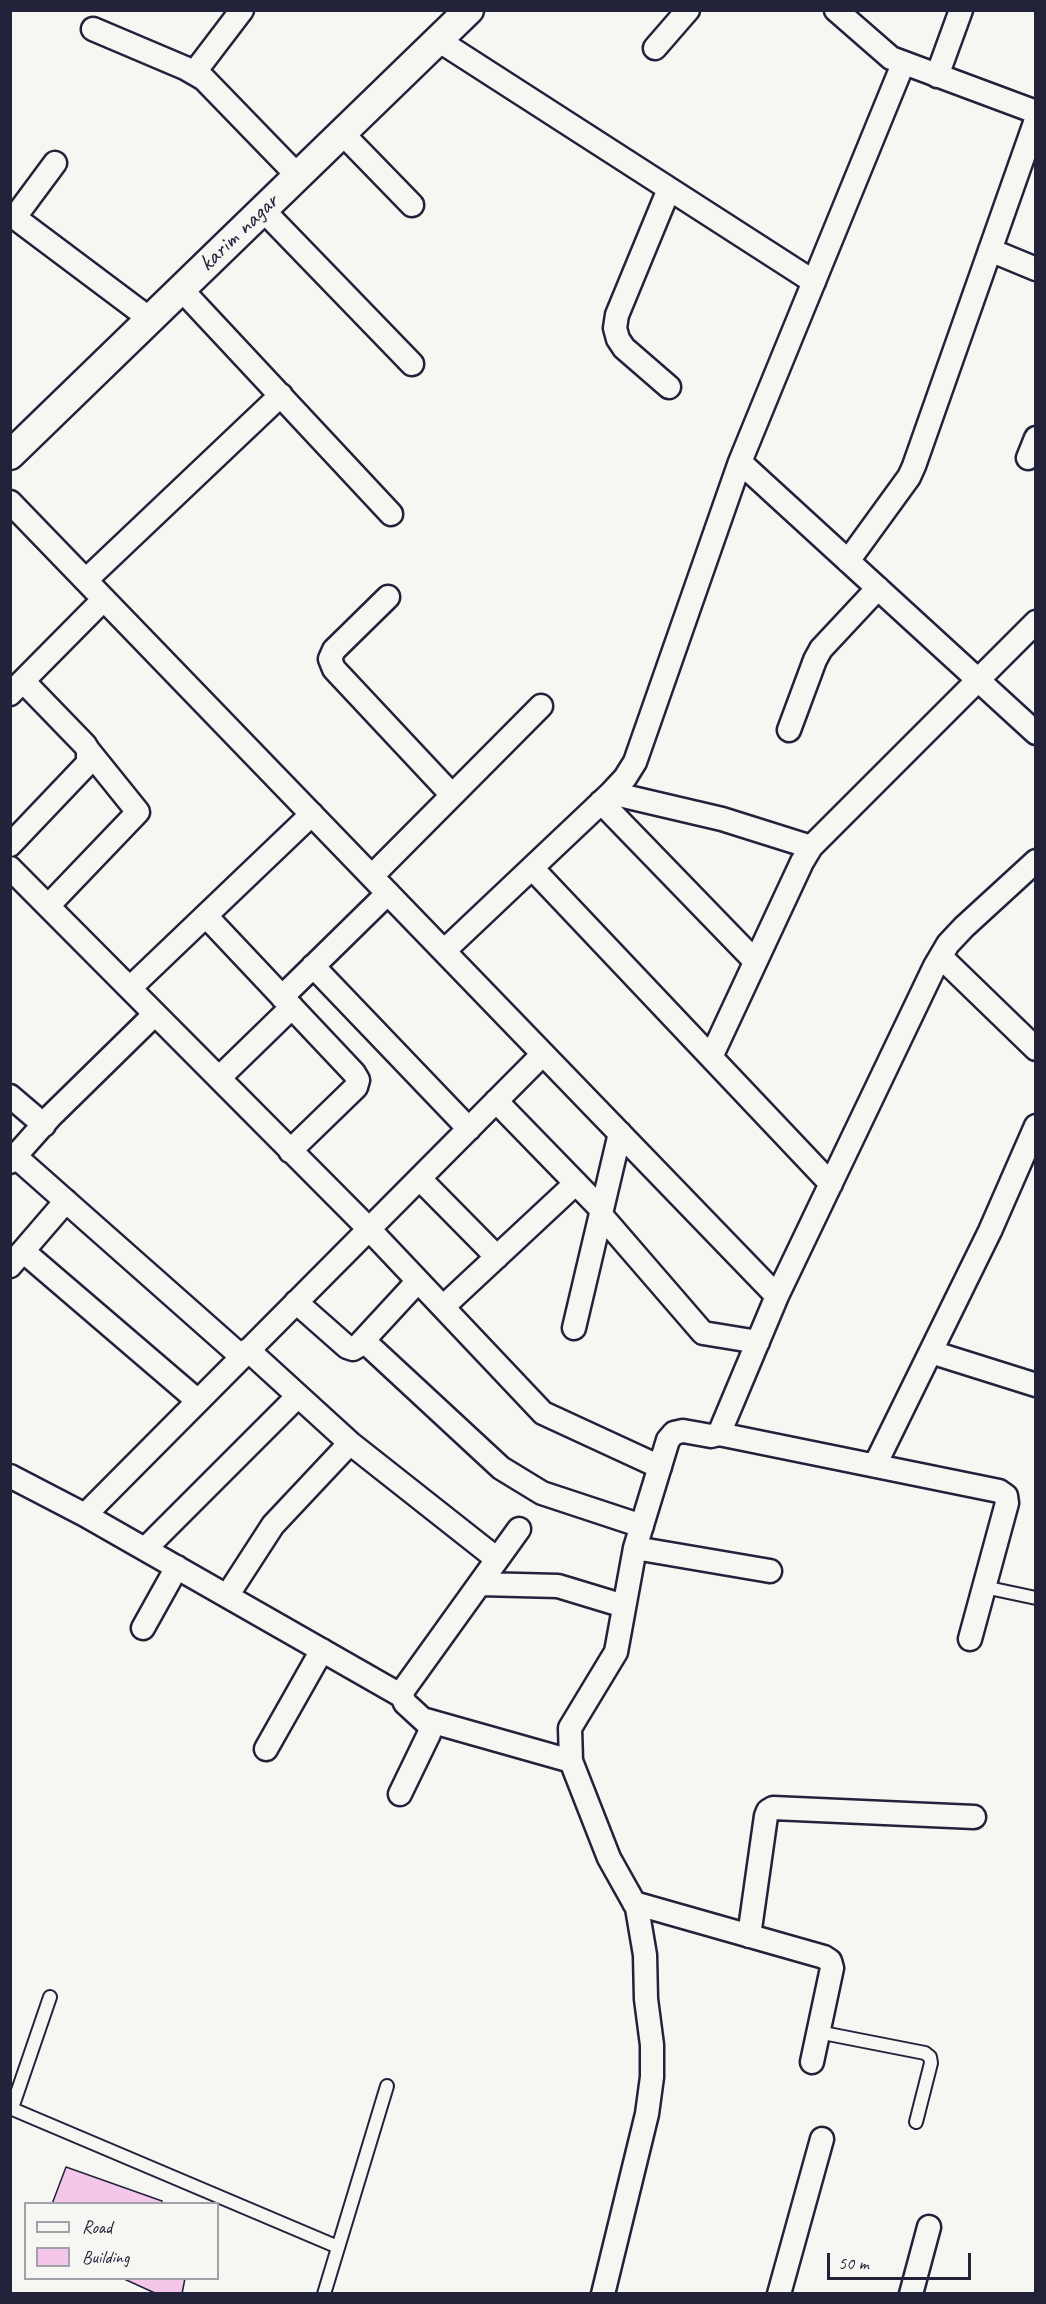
<!DOCTYPE html>
<style>
body{margin:0}
#map{position:relative;width:1046px;height:2304px;overflow:hidden;background:#f6f6f2;font-family:Caveat,sans-serif}
canvas{display:block}
.frame{position:absolute;inset:0;border:12px solid #22223b;pointer-events:none}
.legend{position:absolute;left:24px;top:2202px;width:195px;height:78px;box-sizing:border-box;background:#f6f6f2;border:2px solid #a1a1a9;margin:0;padding:8px 10px;list-style:none;font-size:18px;color:#22223b}
.legend li{display:flex;align-items:center;gap:12px;height:30px}
.legend b{width:30px;border:2px solid #a1a1a9}
.scale{position:absolute;left:827px;top:2253px;width:144px;height:27px;box-sizing:border-box;border:3px solid #22223b;border-top:0;padding-left:8px;font-size:18px;line-height:21px;white-space:nowrap;color:#22223b;-webkit-text-stroke:4px #f6f6f2;paint-order:stroke}
</style>
<div id="map">
<canvas width="1046" height="2304"></canvas>
<div class="frame"></div>
<ul class="legend">
<li><b style="height:8px;background:#f6f6f2"></b>Road</li>
<li><b style="height:16px;background:#f3c6ea"></b>Building</li>
</ul>
<div class="scale">50 m</div>
</div>
<script>
const g = document.querySelector('canvas').getContext('2d');
g.lineJoin = 'round';
function paint(path, color) { g.fillStyle = color; g.fill(path, 'evenodd'); }
const shape = rows => new Path2D(rows.map(r => 'M' + r).join(''));
function trace(path, color, width, dash) { g.strokeStyle = color; g.lineWidth = width; g.lineCap = dash ? 'butt' : 'round'; g.setLineDash(dash || []); g.stroke(path); }
function label(font, color, halo, rows, align = 'center') {
  g.font = font + ' Caveat,sans-serif'; g.lineWidth = 5; g.setLineDash([]); g.textBaseline = 'middle'; g.strokeStyle = halo; g.fillStyle = color; for (const [text, x, y, turn = 0] of rows) {
    g.save(); g.translate(x, y); g.rotate((+turn || 0) * Math.PI / 180); g.textAlign = isNaN(turn) ? turn : align; if (halo) g.strokeText(text, 0, 0); g.fillText(text, 0, 0); g.restore();
  }
}
const building = shape([
 [66,2167,162,2201,162,2204,52,2204,66,2167],
 [122,2278,185,2278,182,2294,157,2294,122,2278]
]);
const service = shape([
 [984,1587,1036,1598],
 [818,2032,925,2053,930,2057,931,2063,916,2122],
 [10,2108,338,2247],
 [12,2108,50,1997],
 [324,2294,387,2086]
]);
const minor = shape([
 [836,10,891,58,1036,112],
 [93,29,185,68,204,79,298,176],
 [438,40,814,282],
 [655,48,688,10],
 [194,73,242,10],
 [937,76,961,10],
 [342,133,412,205],
 [669,189,617,315,615,328,618,339,624,348,669,387],
 [263,210,412,364],
 [10,214,150,319],
 [15,217,55,163],
 [990,250,1036,269],
 [181,289,391,514],
 [1028,458,1036,438],
 [740,462,1036,733],
 [10,502,777,1296],
 [848,561,909,477,914,466,1036,120],
 [86,580,281,395],
 [388,597,334,650,330,659,334,669,452,795],
 [10,694,104,599],
 [789,730,815,660,821,649,878,588],
 [611,793,722,819,811,847],
 [601,802,755,961],
 [10,845,88,763,88,750,85,745,23,681],
 [10,868,369,1229,543,1413,660,1467],
 [532,868,831,1184],
 [372,876,541,706],
 [48,906,138,812,88,750],
 [206,916,354,1073,358,1080,356,1087,290,1151],
 [444,951,611,793,625,778,635,762,740,462,903,64],
 [941,957,1036,1049],
 [313,966,469,1129],
 [130,988,312,814],
 [282,997,388,893],
 [711,1057,802,862,811,847,1036,622],
 [219,1078,292,1007],
 [10,1096,44,1125],
 [496,1101,602,1210],
 [16,1157,242,1357],
 [10,1162,51,1116,155,1014],
 [420,1179,497,1257],
 [601,1215,703,1333,758,1342],
 [23,1251,198,1401],
 [10,1266,66,1201],
 [296,1302,347,1347,353,1349,358,1346,418,1281],
 [443,1307,576,1183],
 [574,1328,620,1133],
 [364,1341,501,1468,542,1493,642,1526],
 [248,1350,350,1443,497,1559],
 [931,1352,1036,1385],
 [719,1434,999,1491,1006,1496,1007,1503,970,1639],
 [875,1465,990,1231,1036,1126],
 [10,1476,85,1515,402,1696],
 [85,1515,543,1054],
 [635,1548,770,1571],
 [145,1549,298,1396],
 [480,1584,558,1586,624,1606],
 [227,1596,273,1525,350,1443],
 [143,1628,177,1567],
 [426,1720,571,1761],
 [266,1749,322,1650],
 [400,1794,429,1734,430,1726,405,1703,402,1696,404,1689,519,1529],
 [634,1903,824,1957,830,1961,832,1968,812,2062],
 [749,1936,766,1816,768,1811,773,1808,974,1817],
 [603,2294,647,2114,652,2077,652,2045,646,1999,645,1955,637,1908,609,1858,571,1761,570,1728,616,1652,635,1548,668,1440,674,1433,683,1431,711,1436,719,1434,777,1296,935,966,948,944,964,927,1036,861],
 [779,2294,822,2139],
 [911,2294,929,2227]
]);
const tertiary = shape([
 [10,455,469,10]
]);
const streetNames = [
 ["karim nagar",239,233,-44]
];
paint(building, '#f3c6ea');
trace(building, '#22223b', 1.5);
trace(service, '#22223b', 16);
trace(minor, '#22223b', 27);
trace(tertiary, '#22223b', 33);
trace(service, '#f6f6f2', 12);
trace(minor, '#f6f6f2', 22);
trace(tertiary, '#f6f6f2', 28);
label('24px', '#22223b', '#f6f6f2', streetNames);
</script>
